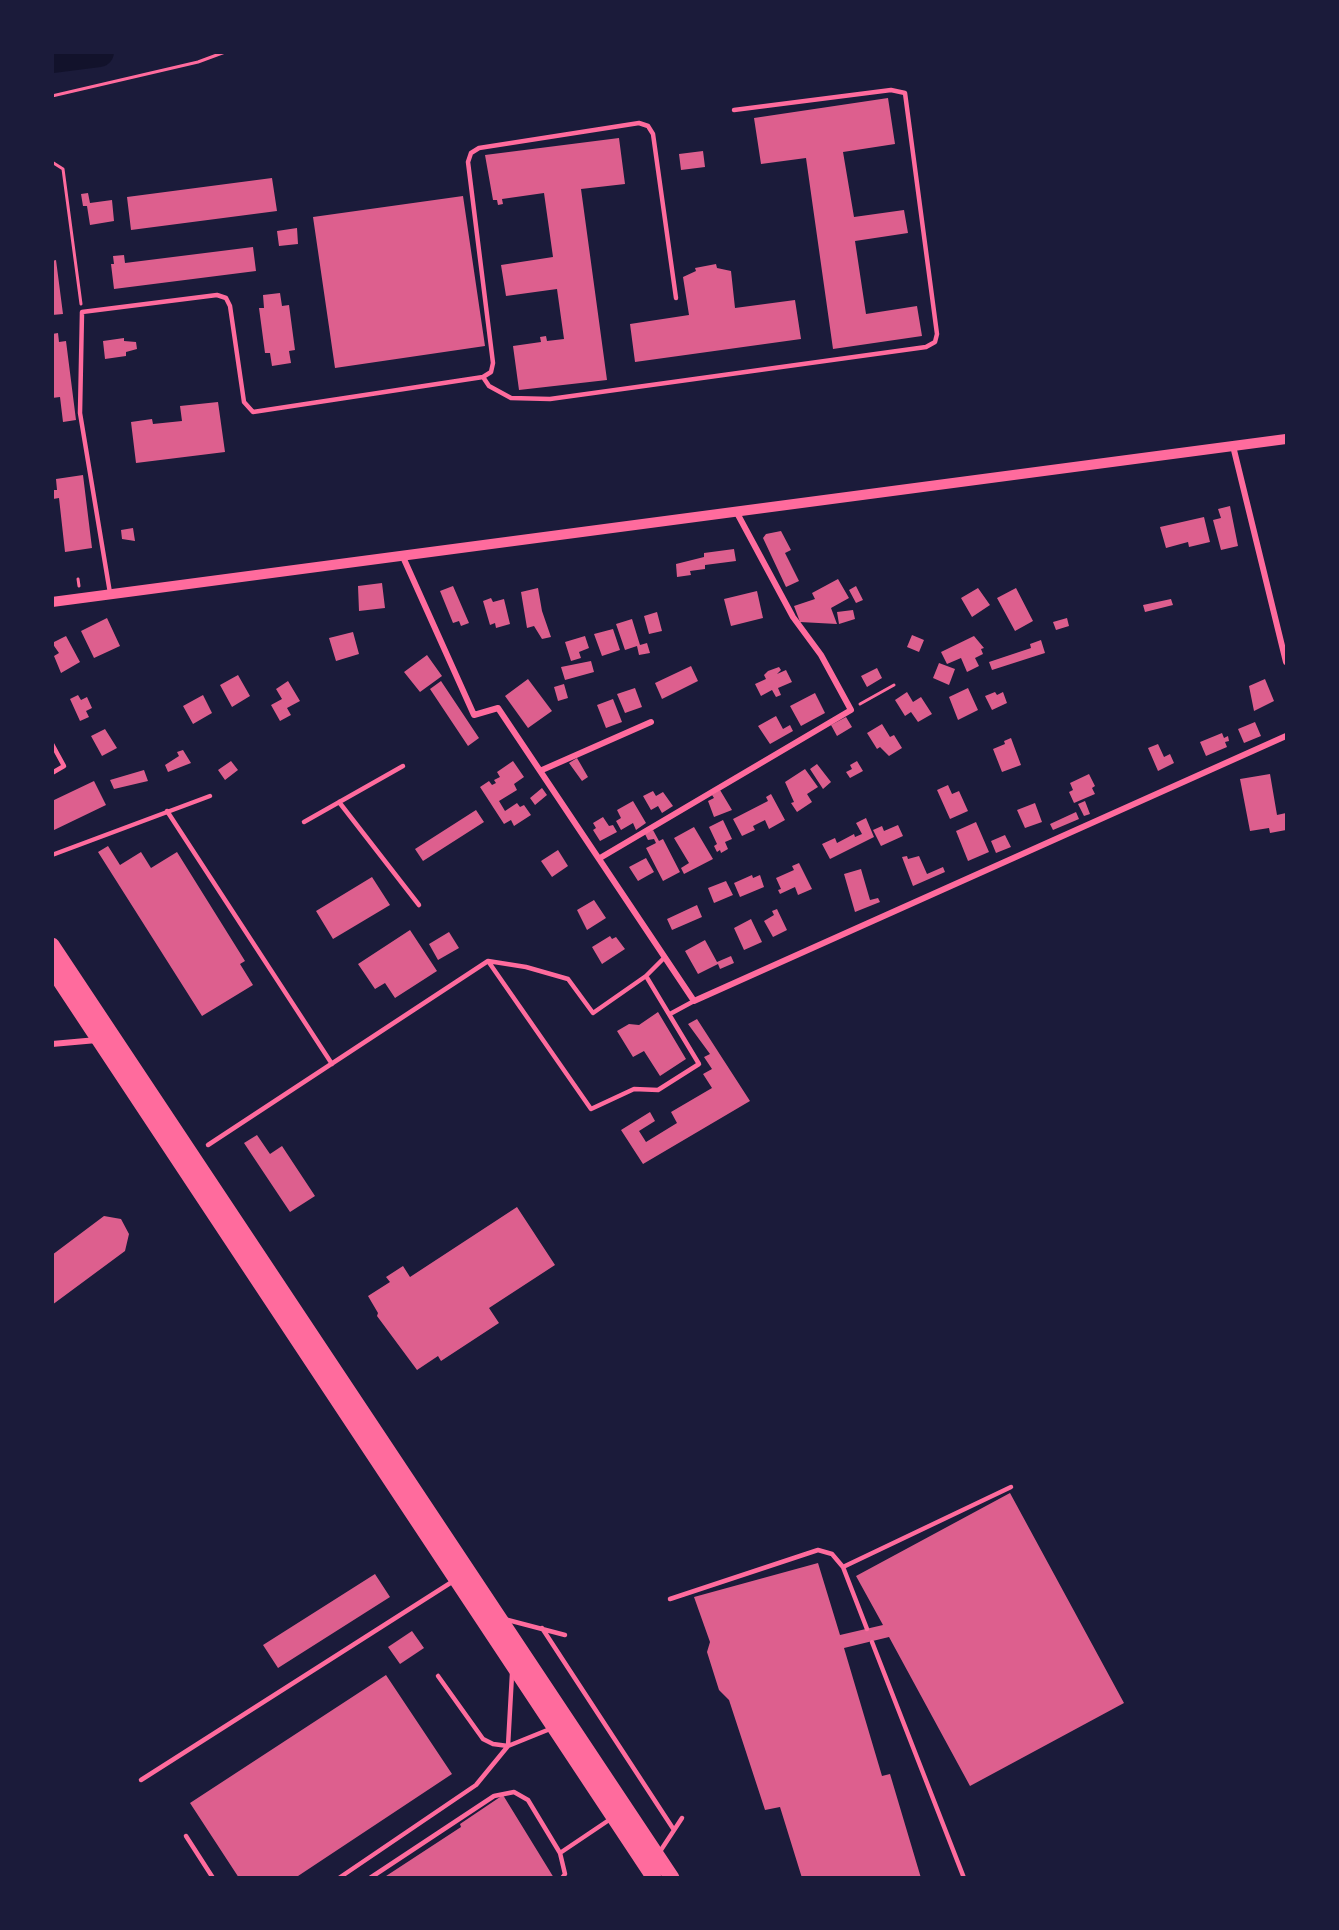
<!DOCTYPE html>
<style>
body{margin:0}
#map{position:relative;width:1339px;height:1930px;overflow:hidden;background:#1b1b3a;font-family:"Golos Text",sans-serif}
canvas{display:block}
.frame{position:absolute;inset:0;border:54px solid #1b1b3a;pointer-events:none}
</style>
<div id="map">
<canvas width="1339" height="1930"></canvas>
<div class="frame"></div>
</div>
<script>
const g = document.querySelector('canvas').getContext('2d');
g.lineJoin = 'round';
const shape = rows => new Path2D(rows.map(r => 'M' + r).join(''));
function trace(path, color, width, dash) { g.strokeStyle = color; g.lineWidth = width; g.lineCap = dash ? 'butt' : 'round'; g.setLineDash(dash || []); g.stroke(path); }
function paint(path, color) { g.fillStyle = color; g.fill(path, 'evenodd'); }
const river = shape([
 [52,58,99,52]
]);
const building = shape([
 [888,98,895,144,843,152,854,217,904,210,908,233,855,241,866,314,917,306,922,336,833,349,806,158,761,164,754,118],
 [619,138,625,184,581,189,607,380,519,390,513,346,541,342,540,337,546,336,547,341,564,339,557,289,506,296,501,265,553,257,544,193,502,199,503,204,498,205,497,200,493,200,485,155],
 [703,151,705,167,681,170,679,154],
 [272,178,277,211,131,230,127,197],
 [88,193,90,203,112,200,114,221,90,225,87,206,83,206,81,194],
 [463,196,485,346,335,368,313,217],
 [297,228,298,244,279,246,277,231],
 [253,247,256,271,114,289,111,264,114,264,113,256,124,255,125,263],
 [56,260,63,314,52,315,52,261],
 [716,264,717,268,731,271,735,308,795,300,801,339,635,362,630,324,689,315,683,277,696,271,695,268],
 [280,293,282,306,289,305,295,350,289,351,291,363,272,366,270,353,265,353,259,308,264,308,263,295],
 [58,333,59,342,66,341,76,420,63,422,60,397,52,398,52,334],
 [124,338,124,341,136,342,137,349,126,352,126,356,105,359,103,341],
 [218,402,225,452,136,463,131,422,152,419,153,424,182,421,180,406],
 [83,475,92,548,65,552,59,498,53,499,52,490,57,490,56,479],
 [1230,506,1238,546,1221,550,1213,520,1221,518,1218,509],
 [1204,517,1210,542,1189,547,1188,542,1166,548,1160,527],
 [133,528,135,541,122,539,121,530],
 [781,531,791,550,785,553,799,581,786,587,763,538,766,534],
 [734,549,736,561,705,565,705,569,690,571,691,575,677,577,676,564,704,557,704,553],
 [838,579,849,598,831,608,837,624,800,622,794,606,815,599,812,593],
 [382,583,385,608,359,611,358,586],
 [453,586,469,623,461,626,459,621,453,623,440,591],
 [856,586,863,600,856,603,849,590],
 [538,588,542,611,551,637,542,639,534,626,527,628,521,592],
 [978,588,990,605,972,617,961,598],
 [1016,588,1033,621,1015,631,997,598],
 [757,591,763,618,731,626,724,599],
 [491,598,493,602,504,599,510,624,496,628,495,623,490,625,483,601],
 [1171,599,1173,605,1145,612,1143,605],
 [853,610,855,619,839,624,837,612],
 [657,612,662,631,649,634,644,616],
 [107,618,120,646,94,658,81,631],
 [1067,618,1069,626,1056,630,1053,622],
 [632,619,640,645,647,643,650,653,639,655,637,646,625,650,616,624],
 [613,629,620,650,602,656,594,634],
 [353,632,359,654,336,661,329,638],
 [912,635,924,640,919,652,907,647],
 [66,636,80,662,61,673,54,656,59,653,52,643],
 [585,636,589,648,579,652,581,658,571,661,565,642],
 [974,636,984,648,981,649,983,654,975,658,979,666,967,672,961,658,947,664,941,652],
 [1041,640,1045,653,992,670,989,662,1031,648,1030,644],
 [427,655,442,676,420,692,404,672],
 [591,661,594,672,565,680,561,667],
 [939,663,955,669,949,685,933,678],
 [691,666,698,681,662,699,655,683],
 [779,667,781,670,777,674,786,670,792,682,778,688,781,695,776,697,772,690,761,696,755,684,766,679,764,675,768,671],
 [877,668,882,678,867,687,861,676],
 [238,675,250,696,232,707,220,685],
 [528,679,552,711,528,728,505,696],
 [1265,679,1274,701,1254,711,1249,686],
 [288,681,300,701,287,708,291,715,280,721,271,705,282,699,276,689],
 [441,681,479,738,468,746,430,689],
 [564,684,568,698,558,701,554,687],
 [635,688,642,707,625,713,617,694],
 [968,688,978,710,958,720,949,697],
 [907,692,913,702,921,697,932,714,918,722,911,712,905,716,895,700],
 [995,692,997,695,1003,692,1007,703,992,710,985,696],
 [815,693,825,713,801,726,790,706],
 [78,695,81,700,87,697,92,708,86,711,89,717,80,721,70,699],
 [203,695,212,713,193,724,183,706],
 [613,699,622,722,606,728,597,705],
 [776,716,783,729,790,725,793,731,770,744,758,726],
 [846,717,852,727,837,736,831,725],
 [1255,722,1261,736,1244,743,1238,729],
 [882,724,890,737,894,735,902,748,889,756,880,747,877,749,867,733],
 [105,729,117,748,102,756,91,736],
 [1222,733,1224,738,1228,736,1229,741,1225,742,1227,747,1206,756,1200,742],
 [1011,738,1021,765,1002,772,993,749,1005,744,1004,741],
 [1158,744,1164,757,1170,754,1174,763,1158,771,1148,748],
 [183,750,191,763,168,772,165,765,179,756,177,752],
 [577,758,588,777,582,781,569,763],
 [231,761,238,770,225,780,218,770],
 [513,761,524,777,514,784,517,790,499,801,505,811,517,803,520,807,524,805,531,815,514,826,511,820,504,824,480,787,489,781,492,785,496,783,494,780,500,777,497,772],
 [857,761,863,771,850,778,846,772,852,769,850,765],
 [817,764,831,782,823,789,810,769],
 [805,769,818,787,807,794,812,802,797,812,791,803,794,802,785,782],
 [144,770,148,781,114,789,110,780],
 [1089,774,1095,786,1092,788,1095,794,1074,803,1069,792,1073,790,1070,783],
 [1270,774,1277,815,1286,813,1286,830,1270,833,1269,828,1250,831,1240,779],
 [94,781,106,805,52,831,52,801],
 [948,785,952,794,959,791,968,811,950,819,937,790],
 [542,788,547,795,535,805,530,798],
 [720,790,732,810,714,817,708,801,714,798,712,795],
 [653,791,656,796,663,792,673,806,662,813,658,806,651,810,643,796],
 [771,794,785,820,769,829,765,820,753,826,755,830,742,836,733,819,768,801,766,797],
 [633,801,646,823,636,830,633,823,621,830,616,821,621,818,617,810],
 [1085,801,1090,814,1084,816,1078,804],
 [1035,803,1042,822,1025,828,1017,810],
 [476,810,484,822,423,861,415,849],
 [1076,812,1079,819,1053,830,1050,824],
 [603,817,609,826,613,825,617,832,600,841,593,830,596,828,593,823],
 [866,818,874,837,830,859,822,844,835,838,837,843,854,834,855,837,862,834,856,823],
 [723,820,732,839,725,842,728,849,721,853,720,850,717,852,714,846,717,844,709,827],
 [976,822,989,852,968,861,956,831],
 [898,825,903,836,881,846,873,830,882,826,884,831],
 [694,827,713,859,684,874,681,868,689,863,674,838],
 [653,830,659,841,663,839,680,872,663,881,646,848,656,843,654,839,648,840,645,834],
 [1005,835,1011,847,996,853,991,841],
 [108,846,120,865,141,852,151,868,177,852,245,961,240,964,253,985,202,1016,98,852],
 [558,850,568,866,552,877,541,861],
 [907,856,908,859,919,856,927,874,943,867,945,872,913,886,902,857],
 [646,858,654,872,638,881,629,867],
 [799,863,812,889,798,895,795,887,780,894,778,890,781,889,776,878,794,870,792,866],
 [861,869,870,900,878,898,880,902,855,912,844,874],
 [752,875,753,878,760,875,764,887,740,897,734,883],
 [372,877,390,905,333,939,316,911],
 [726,881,733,895,714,903,708,888],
 [594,900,606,918,587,930,577,910],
 [697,905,702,917,672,930,667,919],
 [777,909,787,930,773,937,764,921,774,915,772,911],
 [751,919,762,942,744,950,734,928],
 [410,930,437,971,395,998,385,983,375,989,358,964],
 [449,932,459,948,438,960,429,944],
 [610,936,612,939,616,937,625,949,602,964,592,947],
 [705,940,717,962,731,956,734,963,720,969,718,964,698,974,685,951],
 [658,1012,686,1059,660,1076,644,1051,633,1057,617,1031,629,1024,639,1025],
 [697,1019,750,1101,643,1164,621,1130,650,1112,655,1121,639,1131,646,1142,677,1123,671,1112,712,1088,703,1074,712,1069,704,1057,710,1054,688,1024],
 [257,1135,270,1154,282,1146,315,1196,290,1212,244,1143],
 [517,1207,555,1265,489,1308,499,1323,441,1361,438,1356,417,1370,377,1316,378,1313,368,1296,390,1282,386,1277,403,1266,410,1277],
 [104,1216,121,1219,129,1234,125,1251,52,1305,52,1255],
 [1010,1493,1124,1703,970,1786,889,1637,844,1648,882,1776,890,1774,921,1878,802,1878,780,1807,765,1810,729,1700,719,1690,707,1652,710,1642,694,1597,818,1563,840,1635,883,1625,856,1576],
 [375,1574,390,1597,278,1668,263,1645],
 [412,1631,424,1648,400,1664,388,1647],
 [386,1675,452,1774,295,1878,239,1878,190,1803],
 [503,1795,554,1878,383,1878,461,1827,460,1824]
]);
const path = shape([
 [52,96,198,62,225,52],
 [52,162,63,169,81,304],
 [78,579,79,586],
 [860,704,894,685]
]);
const service = shape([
 [483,377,489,386,511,398,550,399,926,347,935,342,937,334,905,93,891,90,734,110],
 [110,593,80,413,82,312,217,295,226,298,230,306,244,402,253,412,483,377,491,372,493,363,468,162,471,153,479,148,639,123,648,126,653,134,676,298],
 [52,744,64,766,52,773],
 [339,802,419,905],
 [167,811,332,1064],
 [304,822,403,766],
 [52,855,210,796],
 [646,976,665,957],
 [670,1014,694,1001],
 [208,1145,488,961,526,967,568,979,593,1013,646,976,699,1064,658,1090,634,1089,591,1109,488,961],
 [843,1567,1011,1487],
 [670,1599,818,1550,832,1554,843,1567,867,1629],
 [504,1619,565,1635],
 [542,1628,674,1830],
 [872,1642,964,1878],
 [438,1676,483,1739,493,1744,508,1746,550,1729],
 [141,1780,455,1580],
 [186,1836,213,1878],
 [560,1853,612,1818],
 [659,1853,682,1818],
 [339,1878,476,1785,508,1746,512,1674],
 [370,1878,494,1796,514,1792,528,1800,560,1853,565,1874,562,1878]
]);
const minor = shape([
 [1233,446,1286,662],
 [403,557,474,715,498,708,694,1001,1286,736],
 [542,770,651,722],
 [600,858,851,710,821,655,793,617,737,513],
 [52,1044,97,1040]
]);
const tertiary = shape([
 [52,602,1286,439]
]);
const primary = shape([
 [52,945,672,1878],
 [52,969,654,1878]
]);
trace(river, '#12122b', 30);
paint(building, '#dd5f8e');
trace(path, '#ff6b9d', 3);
trace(service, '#ff6b9d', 4.5);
trace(minor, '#ff6b9d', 6);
trace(tertiary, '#ff6b9d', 10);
trace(primary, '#ff6b9d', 15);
</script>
